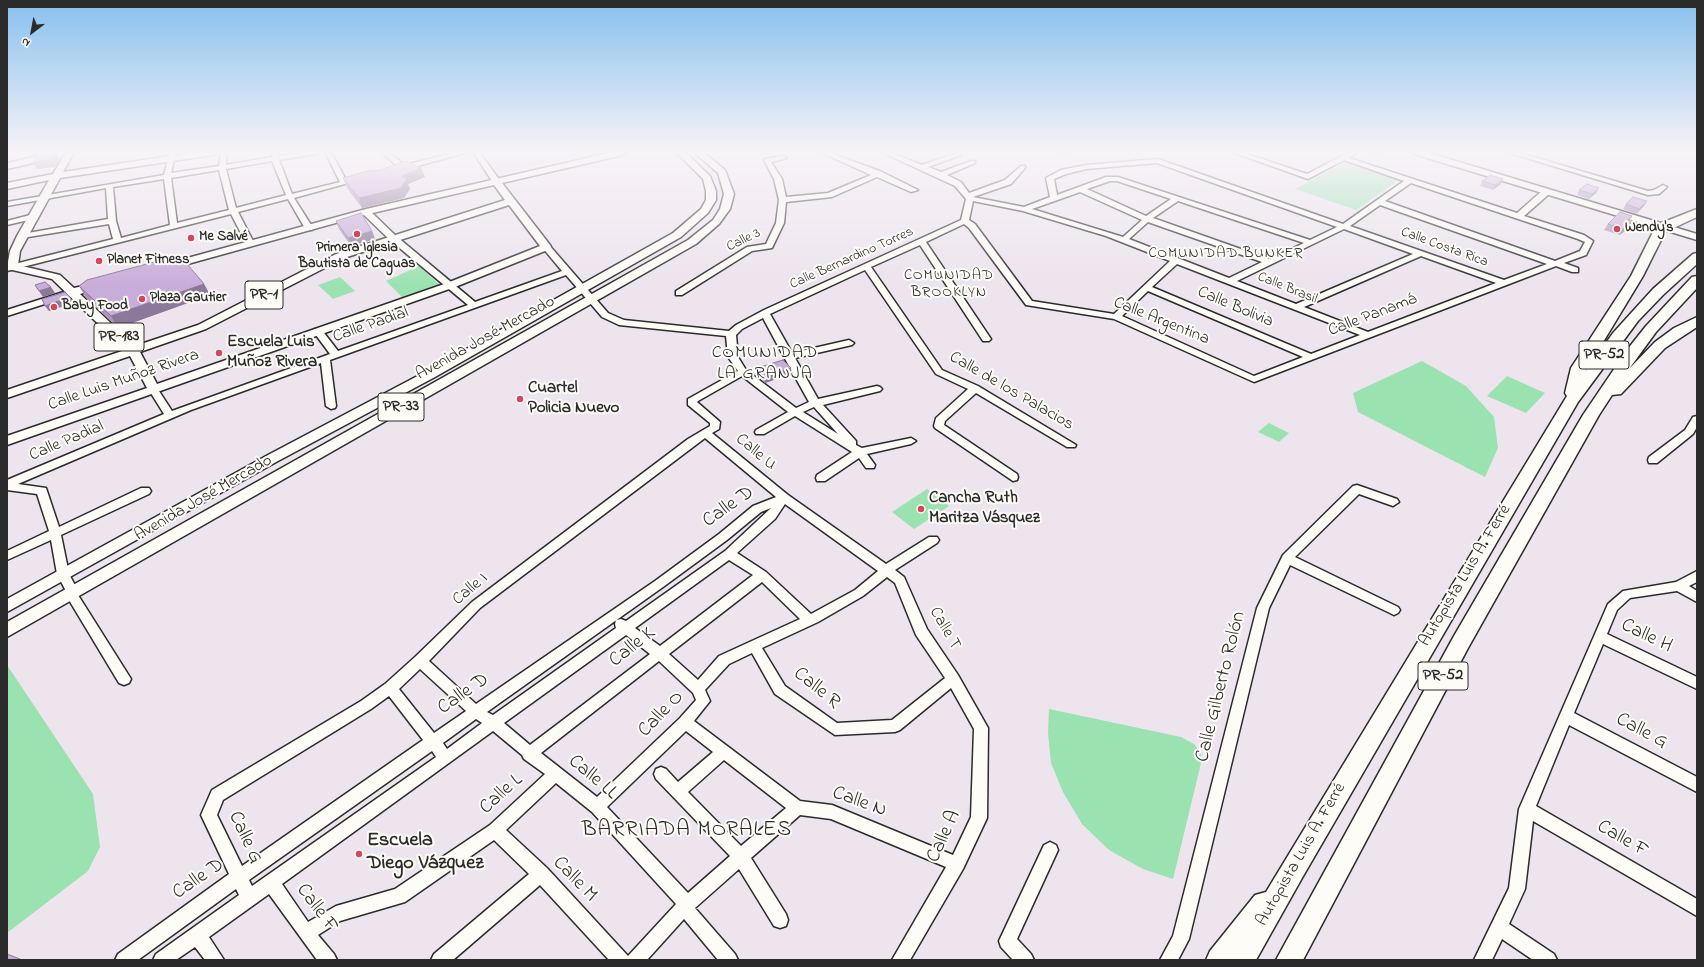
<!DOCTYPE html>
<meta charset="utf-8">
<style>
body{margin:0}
#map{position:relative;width:1704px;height:967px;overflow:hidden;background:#ede4ee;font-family:"Indie Flower",sans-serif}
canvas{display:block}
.frame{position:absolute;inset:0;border:8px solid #2b2b2b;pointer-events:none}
.north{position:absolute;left:12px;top:12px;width:40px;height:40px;-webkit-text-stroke:3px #fdfcf7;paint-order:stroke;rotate:212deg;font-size:11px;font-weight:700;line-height:16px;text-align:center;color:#2b2b2b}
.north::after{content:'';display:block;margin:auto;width:14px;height:18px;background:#2b2b2b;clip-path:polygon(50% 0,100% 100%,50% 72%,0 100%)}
</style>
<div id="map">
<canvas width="1704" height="967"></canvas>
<div class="frame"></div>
<div class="north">N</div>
</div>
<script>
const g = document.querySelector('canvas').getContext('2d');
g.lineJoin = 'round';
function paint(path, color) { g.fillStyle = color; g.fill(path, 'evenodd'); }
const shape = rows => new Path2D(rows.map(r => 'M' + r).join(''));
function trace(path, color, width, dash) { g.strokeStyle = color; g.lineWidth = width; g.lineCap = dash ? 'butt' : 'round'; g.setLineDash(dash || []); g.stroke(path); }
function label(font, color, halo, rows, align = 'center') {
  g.font = font + ' "Indie Flower",sans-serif'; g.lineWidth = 4; g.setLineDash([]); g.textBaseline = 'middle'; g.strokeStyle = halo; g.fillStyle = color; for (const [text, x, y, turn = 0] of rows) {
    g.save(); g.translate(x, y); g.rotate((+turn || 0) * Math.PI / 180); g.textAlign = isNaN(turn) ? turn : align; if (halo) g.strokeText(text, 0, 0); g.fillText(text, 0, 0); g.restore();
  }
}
const built = shape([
 [482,152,601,152,498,174]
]);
const green = shape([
 [1345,162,1399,180,1356,210,1295,189],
 [419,266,440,285,403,298,386,281],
 [340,277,355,291,333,299,318,285],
 [1422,361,1466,386,1494,417,1498,448,1485,477,1358,412,1353,393],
 [1507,376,1545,393,1526,413,1487,396],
 [1269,423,1289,433,1279,442,1258,432],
 [927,489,949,506,914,529,892,512],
 [7,665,93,794,100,847,88,871,7,933],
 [1049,709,1181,737,1194,744,1201,753,1201,763,1173,879,1143,869,1109,850,1082,824,1063,792,1051,763,1048,733]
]);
const minor = shape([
 [170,152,176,152,171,173,219,166,221,152,227,152,226,165,272,157,272,152,278,152,278,156,304,152,319,152,316,154,279,160,292,194,340,182,325,152,331,152,346,180,359,177,363,179,294,198,313,228,312,230,306,230,288,199,238,212,254,243,253,245,247,245,231,214,7,271,7,266,113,239,109,224,22,238,18,236,22,234,108,219,106,188,7,206,7,202,164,175,170,152],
 [272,161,286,195,236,208,226,169,272,161],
 [219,170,229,210,177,223,171,178,219,170],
 [164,179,170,225,121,238,116,221,113,187,164,179],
 [381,152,388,152,405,165,457,152,469,152,399,171,395,169,398,167,381,152],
 [473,152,479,152,501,182,500,184,494,184,473,152],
 [820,152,828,152,882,172,918,190,911,192,877,177,832,197,786,202,784,223,772,248,752,251,682,295,676,295,676,291,747,247,766,244,776,223,779,200,774,179,764,160,765,159,784,156,787,158,771,162,782,179,786,197,828,193,871,175,820,152],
 [881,152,890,152,922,165,957,153,961,153,961,155,928,167,941,172,971,161,975,161,975,163,947,175,961,182,969,193,1005,180,1021,166,1025,166,1025,168,1011,184,973,197,1024,207,1050,197,1046,178,1061,170,1086,165,1158,159,1343,224,1404,181,1344,160,1308,179,1232,152,1241,152,1307,174,1349,152,1357,152,1349,158,1517,213,1543,190,1549,190,1549,194,1524,216,1584,235,1593,241,1586,255,1564,263,1578,268,1578,272,1572,272,1556,266,1254,382,1114,319,1026,305,969,228,964,224,926,242,991,339,989,341,983,341,920,245,871,267,942,370,978,386,1076,445,1075,447,1067,447,976,393,945,421,944,425,1017,474,1018,477,1017,480,1013,481,935,428,934,426,936,418,968,389,936,374,865,270,770,314,792,353,849,340,854,343,852,345,795,358,818,399,877,386,880,387,882,389,880,391,823,405,856,441,856,445,862,448,911,438,916,441,911,444,867,454,875,465,874,468,866,468,859,458,825,481,817,481,816,478,817,475,852,452,795,416,764,434,756,434,755,432,756,430,788,412,742,376,698,401,697,402,720,422,719,429,712,433,788,495,886,564,929,537,937,537,939,540,937,543,895,570,904,577,927,629,958,675,988,728,987,818,963,869,910,960,892,960,946,867,831,819,800,815,751,858,786,914,788,920,786,926,780,928,774,926,739,869,695,908,735,954,738,960,718,960,684,919,647,960,609,960,540,885,453,960,431,960,434,954,529,874,494,840,405,902,340,921,318,935,334,954,337,960,317,960,269,894,209,937,224,960,205,960,195,947,176,960,153,960,156,954,239,895,236,889,138,960,115,960,118,954,229,874,201,815,212,790,361,701,385,684,415,657,472,602,688,439,710,426,710,423,688,405,688,399,738,371,728,357,726,336,619,325,602,317,566,275,330,360,336,406,335,408,331,409,326,406,321,363,191,410,18,484,46,488,59,527,141,488,149,488,151,491,149,494,61,535,69,574,79,593,78,595,131,679,129,683,124,685,119,683,66,595,67,593,57,574,51,540,7,560,7,551,49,531,37,494,7,490,7,480,164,414,149,390,151,388,157,388,172,411,330,354,313,331,315,329,321,329,338,351,468,305,390,240,363,214,363,210,369,210,396,236,475,302,562,271,542,247,546,245,549,245,608,313,624,320,729,331,736,325,764,310,961,220,966,199,955,186,881,152],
 [1157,163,1337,227,1310,240,1118,177,1106,177,1057,195,1054,179,1066,174,1086,169,1157,163],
 [1110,181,1117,181,1171,199,1146,216,1087,189,1110,181],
 [1411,183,1578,239,1585,242,1580,251,1555,261,1385,201,1411,183],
 [1080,192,1142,220,1123,237,1032,209,1080,192],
 [973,201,1023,211,1106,236,1170,261,1114,314,1032,301,975,224,969,220,973,201],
 [1178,201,1304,243,1269,259,1153,218,1178,201],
 [1380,205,1547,264,1504,280,1350,226,1380,205],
 [1148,222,1262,262,1229,278,1129,239,1148,222],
 [1344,229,1413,254,1296,304,1237,281,1344,229],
 [1421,256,1496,283,1368,332,1304,307,1421,256],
 [1177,264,1360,335,1311,354,1152,287,1177,264],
 [1148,291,1303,357,1254,376,1122,316,1148,291],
 [763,318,784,357,809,402,796,408,746,370,738,357,736,335,742,329,763,318],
 [814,407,838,434,803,412,814,407],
 [705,438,776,497,753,506,719,534,655,581,476,704,429,661,480,608,705,438],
 [785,504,878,571,855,590,811,614,766,572,737,553,775,519,785,504],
 [771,508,725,551,626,621,621,619,616,620,615,624,616,628,493,715,487,712,663,587,727,540,761,512,771,508],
 [729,560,753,575,660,646,635,628,729,560],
 [887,577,895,583,916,635,945,678,892,720,837,723,785,686,762,648,818,622,863,596,887,577],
 [762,582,800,619,719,656,698,680,669,654,762,582],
 [626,635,650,654,530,745,504,723,626,635],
 [752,653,775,694,835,735,895,732,900,730,951,688,974,729,971,817,953,855,832,805,800,801,694,721,710,701,705,690,729,664,752,653],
 [659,661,693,693,696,700,680,718,597,797,541,753,659,661],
 [420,669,466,711,434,733,399,689,420,669],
 [389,696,423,740,242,866,217,815,223,800,371,709,389,696],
 [476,719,482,723,447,749,443,743,476,719],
 [493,731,522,755,524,759,545,774,490,825,395,889,336,906,308,922,282,884,493,731],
 [686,731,713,752,678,782,666,769,661,767,656,769,654,774,656,779,730,856,688,893,607,807,686,731],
 [432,751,436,757,252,886,249,880,432,751],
 [724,760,786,808,741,846,688,792,724,760],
 [556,783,592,812,676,904,628,956,547,868,506,830,556,783],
 [1507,152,1517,152,1648,191,1654,190,1663,185,1667,187,1659,194,1648,195,1507,152],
 [34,214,37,214,37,218,7,225,7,221,34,214],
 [73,289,76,290,76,294,7,316,7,310,73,289],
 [1697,416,1697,427,1693,434,1657,463,1649,463,1648,460,1649,457,1685,430,1693,417,1697,416],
 [1357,485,1397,499,1399,502,1393,506,1359,494,1295,557,1398,607,1400,610,1398,613,1394,615,1390,613,1290,565,1269,608,1189,939,1178,960,1160,960,1173,936,1257,608,1283,555,1353,486,1357,485],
 [1697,571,1697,582,1689,586,1697,591,1697,602,1677,591,1630,598,1617,610,1607,634,1697,677,1697,689,1603,644,1574,713,1697,777,1697,792,1569,725,1536,806,1697,899,1697,916,1533,821,1525,889,1509,924,1554,954,1557,960,1533,960,1502,939,1492,960,1474,960,1509,888,1519,809,1608,604,1623,591,1676,582,1697,571],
 [1050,842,1056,845,1058,850,1017,939,1031,954,1034,960,1013,960,1001,947,999,941,1044,845,1050,842]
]);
const major = shape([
 [66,152,74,152,63,172,197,152,217,152,213,155,60,178,20,251,18,265,60,275,74,288,100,282,104,283,105,285,104,287,80,294,135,346,198,325,336,254,505,200,494,185,368,214,166,270,162,269,161,267,162,265,366,209,613,152,627,152,623,155,502,183,550,245,551,247,550,249,455,287,7,445,7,436,147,388,130,356,7,398,7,390,125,350,52,279,8,269,7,267,10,251,17,236,49,180,7,189,7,183,53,174,66,152],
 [509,205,540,246,447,283,157,384,140,352,206,329,344,258,509,205],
 [676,152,685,152,710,176,716,191,716,200,708,213,681,237,435,377,278,461,7,612,7,599,268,455,427,371,673,233,701,209,706,200,706,191,703,179,676,152],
 [694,152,703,152,725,170,734,194,730,209,719,224,696,244,7,637,7,622,688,240,713,220,720,209,724,194,718,173,694,152],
 [1413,152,1426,152,1697,234,1697,240,1414,154,1413,152],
 [52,153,55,154,55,158,7,169,7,163,52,153]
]);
const highway = shape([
 [1697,209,1697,217,1665,232,1643,276,1585,372,1613,333,1653,289,1693,254,1697,253,1697,264,1663,295,1638,321,1578,402,1302,878,1256,960,1206,960,1210,951,1255,895,1266,892,1567,396,1565,393,1571,368,1631,276,1654,230,1659,224,1697,209],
 [1697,276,1697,288,1656,332,1629,369,1655,342,1674,328,1697,317,1697,327,1665,348,1621,394,1612,395,1599,415,1468,648,1303,960,1276,960,1454,636,1583,415,1627,350,1646,326,1692,277,1697,276]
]);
const wall = shape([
 [1057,152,1072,152,1062,155],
 [1368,152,1386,152,1379,156],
 [425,177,408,184,410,189,404,198,362,208,347,188,343,178],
 [1482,181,1501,184,1493,190,1480,186],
 [1599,188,1596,193,1589,199,1577,195,1579,190],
 [1626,204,1644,206,1636,214,1623,209],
 [1630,220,1632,221,1629,227,1620,235,1604,230,1608,224],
 [336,221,372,231,375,239,351,246,339,229],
 [204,284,210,295,118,328,86,298,79,286],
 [757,368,791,374,765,383,758,374]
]);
const shadedWall = shape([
 [26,152,53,152,31,156,29,152],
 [55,152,56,152,60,158,55,167,37,169,33,162],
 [1062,152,1072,152,1062,155],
 [1381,152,1386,152,1379,156],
 [421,168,425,177,408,184,410,189,404,198,362,208,359,198,402,176],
 [1503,179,1501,184,1493,190,1495,185],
 [1599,188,1596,193,1589,199,1592,194],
 [1647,201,1644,206,1636,214,1639,209],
 [1632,221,1629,227,1620,235,1623,229],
 [372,231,375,239,351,246,348,238],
 [204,284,210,295,118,328,111,316],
 [51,287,55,293,43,297,39,291],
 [70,297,74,303,49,311,45,306],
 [791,368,791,374,765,383,765,377]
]);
const building = shape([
 [50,152,55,152,50,160,33,162,37,155,50,152],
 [406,161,421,168,402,176,407,179,401,188,359,198,343,178,367,171,380,170,406,161],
 [1490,175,1503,179,1495,185,1482,181,1490,175],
 [1587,184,1599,188,1592,194,1579,190,1587,184],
 [1633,197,1647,201,1639,209,1626,204,1633,197],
 [1620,212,1632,216,1628,220,1632,221,1623,229,1608,224,1620,212],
 [361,213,372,231,348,238,336,221,361,213],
 [173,257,175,260,182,258,204,284,111,316,79,286,87,280,173,257],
 [45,282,51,287,39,291,35,285,45,282],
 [65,292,70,297,45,306,42,299,65,292],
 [783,360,791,368,765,377,757,368,783,360],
 [7,954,20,959,19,960,7,960,7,954]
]);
const markers = [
 [1617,229,4,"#d1495b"],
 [357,234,4,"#d1495b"],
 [191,238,4,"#d1495b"],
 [99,261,4,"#d1495b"],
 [142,299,4,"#d1495b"],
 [54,307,4,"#d1495b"],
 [219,353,4,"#d1495b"],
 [520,399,4,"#d1495b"],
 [921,509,4,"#d1495b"],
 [359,854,4,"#d1495b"]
];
const farPoinames = [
 ["Wendy's",1625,229],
 ["Me Salvé",199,238],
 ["Primera Iglesia",357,249,"center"],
 ["Bautista de Caguas",357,265,"center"],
 ["Planet Fitness",107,261],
 ["Plaza Gautier",150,299],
 ["Baby Food",62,307]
];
const farStreetnames = [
 ["Calle 3",744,241,-26],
 ["Calle Costa Rica",1444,248,20],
 ["Calle Bernardino Torres",852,259,-24],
 ["Calle Brasil",1287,289,22]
];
const farNeighbourhoodnames = [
 ["COMUNIDAD BUNKER",1226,255],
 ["COMUNIDAD",949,277],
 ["BROOKLYN",949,294]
];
const shields = [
 [264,295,38],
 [119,337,50],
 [1604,355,50],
 [401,407,46],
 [1443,676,50]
];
const shieldNames = [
 ["PR-1",264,295],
 ["PR-183",119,337],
 ["PR-52",1604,355],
 ["PR-33",401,407],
 ["PR-52",1443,676]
];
const streetNames = [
 ["Calle Bolivia",1235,308,23],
 ["Calle Panamá",1373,316,-21],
 ["Calle Argentina",1161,322,22],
 ["Calle Padial",371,326,-19],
 ["Avenida José Mercado",486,339,-29],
 ["Calle Luis Muñoz Rivera",124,381,-19],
 ["Calle de los Palacios",1011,392,30],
 ["Calle Padial",67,442,-23],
 ["Calle U",755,453,40],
 ["Avenida José Mercado",204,499,-30],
 ["Autopista Luis A. Ferré",1466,576,-59],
 ["Calle I",471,590,-40],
 ["Calle T",944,629,60],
 ["Autopista Luis A. Ferré",1302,855,-60]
];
const poiNames = [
 ["Escuela Luis",227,343],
 ["Muñoz Rivera",227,363],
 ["Cuartel",528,389],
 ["Policia Nuevo",528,409],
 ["Cancha Ruth",929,499],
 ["Maritza Vásquez",929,519]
];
const neighbourhoodNames = [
 ["COMUNIDAD",765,354],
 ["LA GRANJA",765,375]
];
const nearStreetnames = [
 ["Calle D",729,508,-35],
 ["Calle H",1646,637,26],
 ["Calle K",633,648,-38],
 ["Calle Gilberto Rolón",1222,687,-76],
 ["Calle R",816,689,39],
 ["Calle D",464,695,-35],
 ["Calle O",662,715,-46],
 ["Calle G",1641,732,28],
 ["Calle LL",592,778,40],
 ["Calle L",502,795,-42],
 ["Calle N",859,803,20],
 ["Calle A",945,837,-65],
 ["Calle G",244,838,65],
 ["Calle F",1622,840,30],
 ["Calle D",199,880,-34],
 ["Calle M",574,880,46],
 ["Calle F",316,909,53]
];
const nearPoinames = [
 ["Escuela",367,842],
 ["Diego Vázquez",367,865]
];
const nearNeighbourhoodnames = [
 ["BARRIADA MORALES",687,831]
];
paint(built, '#e2d3e8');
paint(green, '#9ae2b0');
trace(minor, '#2b2b2b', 3);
trace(major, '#2b2b2b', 3);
trace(highway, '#2b2b2b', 3);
paint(minor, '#fdfcf7');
paint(major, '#fdfcf7');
paint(highway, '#fdfcf7');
paint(wall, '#ac94bb');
paint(shadedWall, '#8c7899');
paint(building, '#c8acda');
trace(building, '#8c7899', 1);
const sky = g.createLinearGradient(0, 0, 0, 287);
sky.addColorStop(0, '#87c0ee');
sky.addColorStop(0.53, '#f7f3f7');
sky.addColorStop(1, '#f7f3f700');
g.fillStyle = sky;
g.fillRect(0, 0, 1704, 287);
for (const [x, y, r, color] of markers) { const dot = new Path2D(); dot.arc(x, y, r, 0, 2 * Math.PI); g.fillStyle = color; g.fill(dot); trace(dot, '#fdfcf7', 1.5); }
label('bold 14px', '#2b2b2b', '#fdfcf7', farPoinames, 'left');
label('14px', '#2b2b2b', '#fdfcf7', farStreetnames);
g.letterSpacing = '1px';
label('15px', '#2b2b2b', '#fdfcf7', farNeighbourhoodnames);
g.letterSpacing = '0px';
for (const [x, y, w] of shields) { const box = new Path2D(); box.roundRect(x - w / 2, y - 14, w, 28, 3); g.fillStyle = '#fdfcf7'; g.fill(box); trace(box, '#2b2b2b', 1); }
label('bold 16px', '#2b2b2b', null, shieldNames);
label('17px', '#2b2b2b', '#fdfcf7', streetNames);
label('bold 17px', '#2b2b2b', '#fdfcf7', poiNames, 'left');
g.letterSpacing = '1px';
label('18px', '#2b2b2b', '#fdfcf7', neighbourhoodNames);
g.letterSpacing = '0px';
label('20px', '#2b2b2b', '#fdfcf7', nearStreetnames);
label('bold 20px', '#2b2b2b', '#fdfcf7', nearPoinames, 'left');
g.letterSpacing = '1px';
label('22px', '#2b2b2b', '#fdfcf7', nearNeighbourhoodnames);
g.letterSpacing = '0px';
</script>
